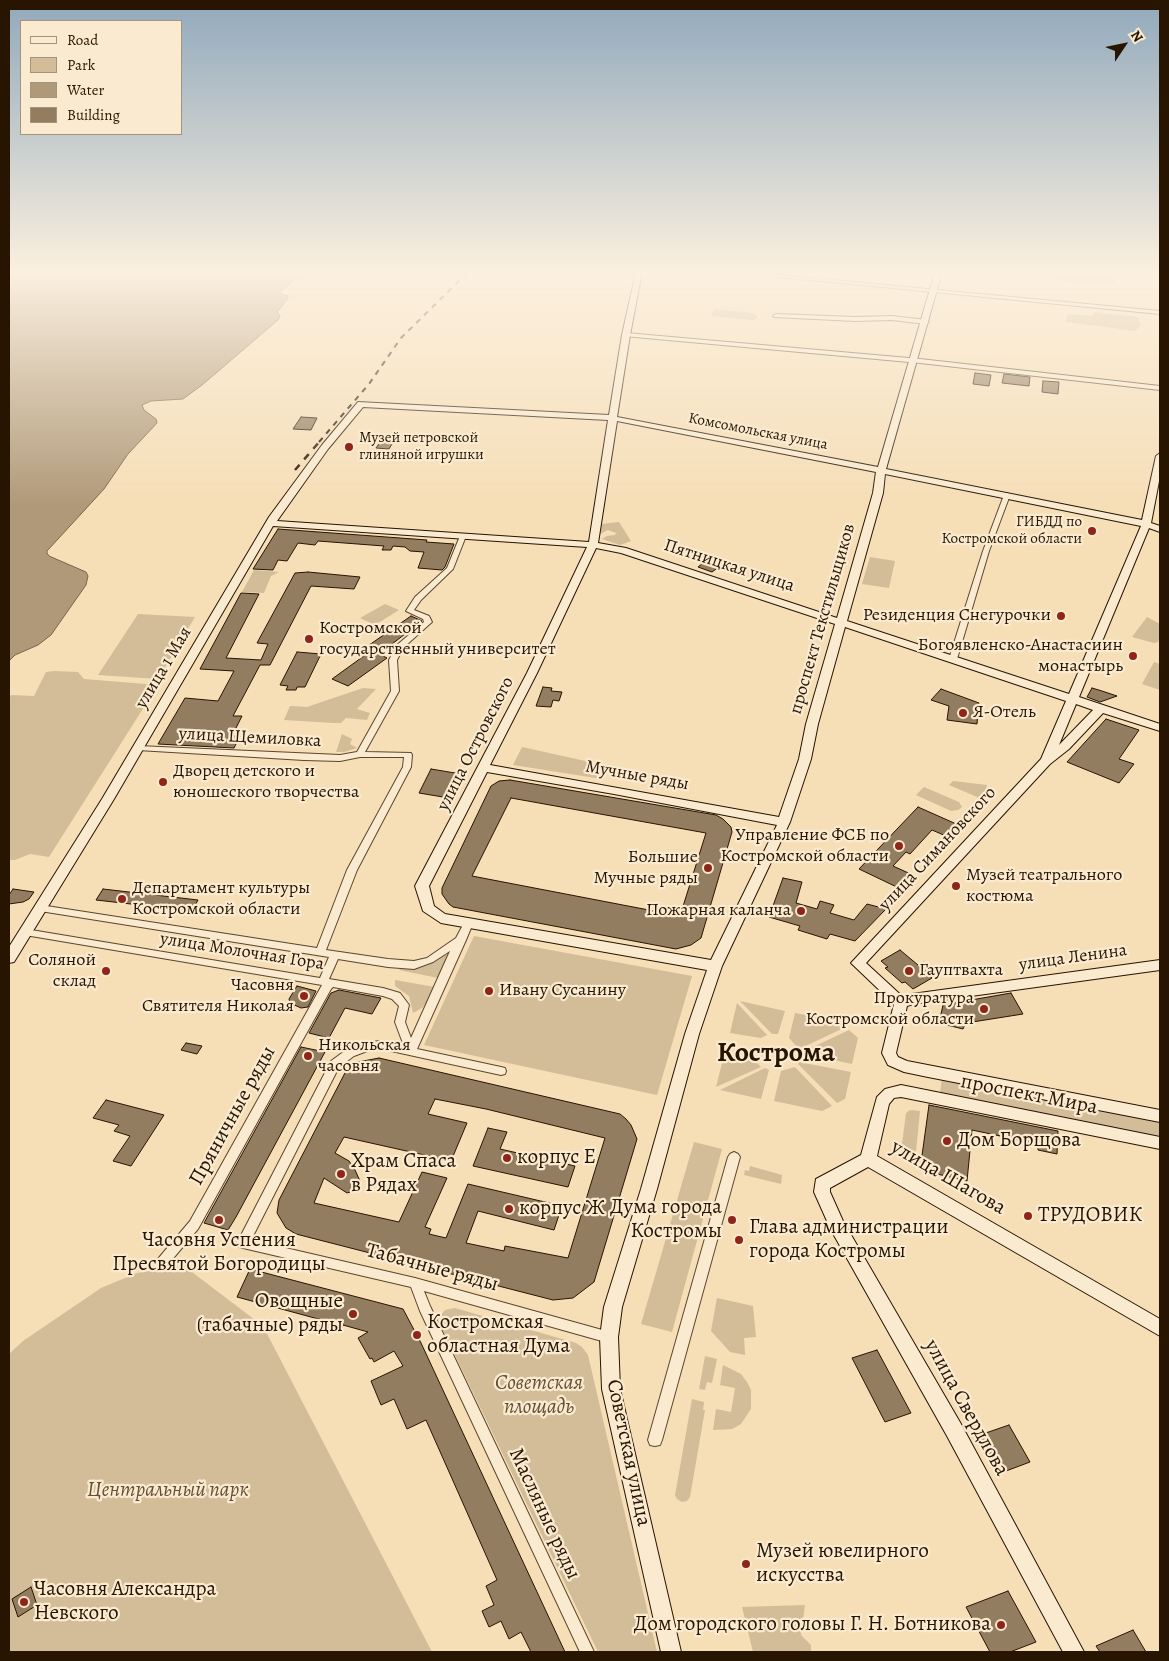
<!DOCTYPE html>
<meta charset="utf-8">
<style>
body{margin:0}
#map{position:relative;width:1169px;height:1661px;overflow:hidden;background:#f6deb7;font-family:Alegreya,serif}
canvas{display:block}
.frame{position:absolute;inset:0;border:10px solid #271401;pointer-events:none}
.legend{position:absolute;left:20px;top:20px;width:162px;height:115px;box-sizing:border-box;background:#f9ead0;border:1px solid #a5947d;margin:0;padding:6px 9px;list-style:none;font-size:15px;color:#271401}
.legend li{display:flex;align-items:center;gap:10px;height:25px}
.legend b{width:25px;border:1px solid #a5947d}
.north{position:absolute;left:1099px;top:20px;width:50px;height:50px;-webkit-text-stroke:4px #f9ead0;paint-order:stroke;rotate:56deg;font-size:14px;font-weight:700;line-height:20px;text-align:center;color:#271401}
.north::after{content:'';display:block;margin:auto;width:18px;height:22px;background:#271401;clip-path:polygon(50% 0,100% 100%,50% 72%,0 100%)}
</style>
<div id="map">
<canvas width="1169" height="1661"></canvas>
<div class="frame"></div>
<ul class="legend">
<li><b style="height:6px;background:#f9ead0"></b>Road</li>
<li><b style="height:14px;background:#d3bc98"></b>Park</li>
<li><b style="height:14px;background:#b09979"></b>Water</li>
<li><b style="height:14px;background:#937d60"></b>Building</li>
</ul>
<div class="north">N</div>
</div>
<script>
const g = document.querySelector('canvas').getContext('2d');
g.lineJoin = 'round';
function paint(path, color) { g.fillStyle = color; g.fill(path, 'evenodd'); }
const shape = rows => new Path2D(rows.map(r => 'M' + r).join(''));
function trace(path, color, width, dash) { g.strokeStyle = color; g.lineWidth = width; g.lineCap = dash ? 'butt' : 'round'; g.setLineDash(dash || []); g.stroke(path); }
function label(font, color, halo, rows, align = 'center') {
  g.font = font + ' Alegreya,serif'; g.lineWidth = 4.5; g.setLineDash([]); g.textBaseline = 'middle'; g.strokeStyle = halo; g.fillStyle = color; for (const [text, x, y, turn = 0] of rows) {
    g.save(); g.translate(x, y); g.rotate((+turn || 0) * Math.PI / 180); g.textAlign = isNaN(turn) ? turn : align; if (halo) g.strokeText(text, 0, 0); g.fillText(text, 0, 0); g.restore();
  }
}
const green = shape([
 [1005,272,1119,272,1121,276,1117,281,1110,284,1089,285],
 [714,309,754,313,758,318,753,320,711,316],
 [1095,312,1137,317,1141,325,1135,331,1066,322,1067,314,1092,316],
 [619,522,631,541,620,545,602,539,607,536,615,535,616,533,608,530,600,534,602,524],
 [870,557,895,561,889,588,862,584],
 [254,570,279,572,271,576,264,593,242,592],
 [385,604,399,610,375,625,360,618],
 [138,614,195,617,158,679,98,675],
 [1147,617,1160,624,1160,638,1158,642,1154,643,1132,637],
 [1154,662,1160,664,1160,690,1142,684],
 [54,671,78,672,84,679,158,685,49,857,30,854,15,860,9,860,9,699,11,695,34,696,46,672],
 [363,688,376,689,357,709,370,713,367,720,346,718,341,723,334,723,284,720,290,706,307,707],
 [342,734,352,739,350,744,357,748,344,752,336,752],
 [522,747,608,766,602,779,513,765],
 [653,775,677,780,673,789,649,785],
 [953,781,987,785,986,788,994,791,984,800,949,785],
 [924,787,959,802,962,807,958,810,951,811,916,795],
 [474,936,692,976,657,1095,424,1045],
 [444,955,449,955,438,978,399,970,401,968,420,968,430,964],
 [395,980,435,987,429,1000,422,1008,413,1013,409,996,395,986],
 [740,1001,785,1011,778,1034,772,1034],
 [737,1003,767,1035,761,1038,730,1033],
 [795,1013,840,1021,846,1027,799,1049,789,1038],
 [849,1030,858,1038,852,1064,800,1053],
 [724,1055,755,1061,761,1067,716,1087],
 [799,1062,851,1072,845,1099,837,1103,798,1064],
 [795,1067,832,1106,822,1111,774,1101,781,1071],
 [765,1068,769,1070,761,1099,720,1090],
 [942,1078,1160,1122,1160,1137,940,1093],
 [910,1110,920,1111,915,1162,907,1159,901,1152,906,1113],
 [694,1142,722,1149,672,1332,641,1324],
 [750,1166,782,1175,781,1184,744,1175,745,1170,749,1171],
 [184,1266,263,1326,432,1652,9,1652,9,1354,23,1341,101,1288,137,1273],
 [717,1298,753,1306,756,1337,744,1338,745,1355,730,1352,711,1331],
 [455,1308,576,1343,582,1347,588,1355,657,1652,598,1652,439,1322,440,1316,445,1310],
 [705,1356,717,1359,712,1383,707,1382,705,1390,699,1389],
 [723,1365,741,1374,747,1382,751,1390,751,1409,741,1424,732,1429,713,1430,716,1409,731,1412,735,1388,720,1385],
 [692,1399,704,1402,703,1410,705,1410,690,1497,687,1501,682,1502,677,1499,675,1495],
 [805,1605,801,1635,811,1645,811,1652,753,1652,742,1607]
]);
const water = shape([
 [9,272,313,272,307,277,294,280,279,293,288,296,287,300,277,312,280,316,278,320,202,385,183,399,151,401,142,405,144,410,156,419,157,423,128,454,104,489,47,551,47,553,49,556,86,572,88,576,86,585,51,635,38,645,15,655,9,661,9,272]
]);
const building = shape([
 [975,373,991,375,989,386,973,384,975,373],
 [1004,374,1030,377,1029,386,1002,383,1004,374],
 [1043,381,1059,382,1058,394,1042,392,1043,381],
 [301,417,317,418,311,430,293,429,301,417],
 [383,438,395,439,389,449,376,448,383,438],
 [278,529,427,540,426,542,454,544,445,567,442,570,418,568,424,552,410,551,405,547,393,546,391,550,382,550,384,546,318,541,315,545,298,543,287,561,278,560,273,570,253,569,278,529],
 [712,556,727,561,712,572,698,567,712,556],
 [308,572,360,577,354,589,311,586,270,665,260,665,233,716,242,716,232,736,240,736,234,748,158,744,185,698,218,701,234,671,200,669,241,593,259,594,226,658,261,660,268,644,257,643,295,573,308,572],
 [411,616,422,621,379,654,387,658,348,686,332,679,368,653,362,650,411,616],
 [297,652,321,654,305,687,297,687,296,690,286,690,288,686,280,685,297,652],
 [543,687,552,688,551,691,562,692,559,701,553,700,551,707,536,706,543,687],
 [1092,688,1102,691,1117,696,1100,702,1087,697,1092,688],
 [941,689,979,703,977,724,947,720,949,706,931,700,941,689],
 [1106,719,1139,730,1119,759,1134,764,1119,783,1067,762,1106,719],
 [431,769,461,774,449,798,419,793,431,769],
 [510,780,716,815,723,819,731,827,732,832,701,938,691,945,676,949,453,907,449,904,442,894,442,888,491,786,499,781,510,780],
 [511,798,706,833,680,916,472,876,511,798],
 [918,807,963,827,953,839,932,830,910,854,906,852,893,866,915,876,903,890,859,869,918,807],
 [783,878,802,882,796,903,817,909,820,901,834,905,830,913,854,920,867,904,886,909,855,941,830,934,827,939,798,930,800,926,769,917,783,878],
 [13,889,34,892,29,899,23,902,9,904,9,895,13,889],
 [103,889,198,900,192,911,96,900,103,889],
 [900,950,918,965,924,962,933,969,926,973,932,978,913,989,905,982,902,983,885,968,888,967,881,961,900,950],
 [297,986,316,991,308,1007,301,1008,290,1003,289,999,297,986],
 [339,990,381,998,372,1014,345,1008,329,1038,309,1033,331,993,339,990],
 [1011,993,1023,1014,966,1023,963,1029,939,1023,943,1005,1011,993],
 [186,1043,202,1046,197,1054,181,1050,186,1043],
 [301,1047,325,1052,236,1217,228,1230,204,1223,301,1047],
 [379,1058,620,1114,626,1119,631,1125,637,1139,594,1282,573,1298,553,1300,296,1234,286,1228,277,1213,279,1200,346,1071,358,1062,379,1058],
 [435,1099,486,1109,605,1138,568,1258,505,1246,504,1251,466,1243,478,1211,554,1230,562,1206,468,1184,446,1238,429,1234,431,1229,425,1227,447,1178,422,1172,399,1222,314,1203,324,1178,347,1193,357,1190,360,1181,355,1170,349,1161,335,1153,344,1137,451,1161,467,1123,428,1114,435,1099],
 [106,1100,164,1115,131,1166,113,1161,130,1136,114,1131,119,1125,93,1118,106,1100],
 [929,1105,1058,1131,1057,1154,1038,1150,1038,1144,972,1130,967,1181,920,1170,929,1105],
 [488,1128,507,1132,500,1149,575,1166,568,1187,473,1166,488,1128],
 [250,1269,403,1309,421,1343,565,1652,531,1652,521,1632,509,1639,501,1621,489,1627,482,1611,494,1605,486,1586,497,1580,426,1420,407,1429,394,1399,381,1405,371,1381,403,1366,394,1351,374,1362,372,1358,370,1359,358,1338,368,1332,343,1325,341,1331,320,1326,322,1320,237,1297,250,1269],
 [877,1350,911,1413,885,1422,852,1358,877,1350],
 [1009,1425,1030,1462,998,1474,977,1436,1009,1425],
 [31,1587,37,1605,18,1617,12,1599,31,1587],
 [1008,1591,1036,1642,1010,1652,990,1652,966,1607,1008,1591],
 [1133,1630,1146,1652,1100,1652,1096,1646,1133,1630]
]);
const street = shape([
 [727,272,748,272,1160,311,1160,314,727,272],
 [776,314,855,317,892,316,926,320,929,322,926,324,892,320,855,321,774,317,773,316,776,314],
 [626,333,920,359,1160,386,1160,390,920,363,624,336,623,335,626,333],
 [1007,493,1010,495,989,551,957,659,953,661,950,661,949,659,983,551,1004,495,1007,493],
 [463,534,466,536,453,569,421,600,414,610,429,616,432,622,403,648,397,660,399,691,365,752,411,753,412,755,411,767,357,870,326,950,388,959,414,961,427,958,456,938,465,921,471,921,473,923,466,940,417,1049,501,1067,505,1068,506,1071,505,1074,501,1075,382,1049,370,1050,354,1056,339,1067,251,1240,415,1278,613,1333,615,1337,613,1341,609,1343,424,1291,430,1306,594,1652,580,1652,420,1311,411,1287,243,1248,239,1247,237,1243,331,1061,346,1050,369,1042,382,1041,404,1046,395,1022,399,1006,392,999,383,996,333,987,331,989,198,1229,165,1268,161,1269,157,1268,155,1264,157,1260,190,1221,322,985,25,935,22,934,20,932,22,930,25,929,320,978,329,957,40,911,37,910,35,908,37,906,40,905,317,948,347,870,403,767,404,757,360,757,340,761,304,760,138,750,134,748,138,746,340,755,357,752,391,691,389,660,397,645,424,622,423,619,406,611,415,597,447,568,460,536,463,534],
 [450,951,411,1038,405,1022,409,1005,400,993,383,988,329,979,338,959,388,967,414,969,433,962,450,951],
 [734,1152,738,1154,740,1157,662,1440,660,1445,655,1446,650,1445,648,1440,728,1157,730,1154,734,1152]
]);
const secondary = shape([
 [636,272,642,272,630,335,617,417,878,467,935,272,942,272,886,469,1142,520,1156,456,1160,453,1160,476,1151,523,1160,526,1160,532,1149,528,1079,697,1160,724,1160,731,1103,713,1069,749,1050,764,866,963,903,997,912,994,1160,960,1160,970,913,1004,907,1006,896,1053,898,1057,907,1061,1160,1110,1160,1122,928,1077,904,1072,888,1065,882,1053,894,1004,851,963,1041,759,1066,701,845,627,818,724,811,759,790,822,722,966,699,1034,657,1189,622,1307,618,1337,620,1389,681,1652,661,1652,602,1389,600,1337,604,1307,641,1189,685,1034,707,970,441,923,423,911,415,886,527,673,587,547,273,526,114,799,14,962,9,963,9,947,102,799,269,517,322,445,358,402,609,415,622,335,636,272],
 [363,407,608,420,589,542,277,521,328,449,363,407],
 [617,421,876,472,873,493,837,618,626,548,598,543,617,421],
 [885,474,1141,526,1069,694,847,621,883,493,885,474],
 [596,548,621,553,835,624,806,724,799,759,779,817,490,765,537,673,596,548],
 [1076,704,1093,710,1059,745,1076,704],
 [487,772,614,794,777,825,711,960,445,914,434,906,429,886,487,772],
 [901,1085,1160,1137,1160,1149,901,1097,894,1098,889,1104,877,1156,1160,1319,1160,1336,868,1167,830,1188,830,1192,843,1221,961,1424,1084,1652,1063,1652,947,1436,831,1230,814,1192,816,1179,861,1155,877,1097,885,1089,901,1085]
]);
const railFar1 = shape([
 [449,275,452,272],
 [319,442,369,384,401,338,468,272]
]);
const rail = shape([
 [295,470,320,441]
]);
const markers = [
 [349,447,5,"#8f2418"],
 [1092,531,5,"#8f2418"],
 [1061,616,5,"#8f2418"],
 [309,639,5,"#8f2418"],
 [1133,656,5,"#8f2418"],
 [963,713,5,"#8f2418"],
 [163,782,5,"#8f2418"],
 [899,846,5,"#8f2418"],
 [708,868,5,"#8f2418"],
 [956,886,5,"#8f2418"],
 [122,899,5,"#8f2418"],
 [801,911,5,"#8f2418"],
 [106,971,5,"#8f2418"],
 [909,971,5,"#8f2418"],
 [489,991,5,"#8f2418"],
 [304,996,5,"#8f2418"],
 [984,1009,5,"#8f2418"],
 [308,1056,5,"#8f2418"],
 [947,1141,5,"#8f2418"],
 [507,1158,5,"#8f2418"],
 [341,1174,5,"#8f2418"],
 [509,1209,5,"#8f2418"],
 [1028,1216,5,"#8f2418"],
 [219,1220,5,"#8f2418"],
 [732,1220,5,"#8f2418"],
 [739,1240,5,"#8f2418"],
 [353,1314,5,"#8f2418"],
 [417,1335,5,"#8f2418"],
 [746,1564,5,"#8f2418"],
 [24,1602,5,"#8f2418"],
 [1001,1625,5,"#8f2418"]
];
const farStreetnames = [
 ["Комсомольская улица",758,432,11]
];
const farPoinames = [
 ["Музей петровской",359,438],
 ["глиняной игрушки",359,455],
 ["ГИБДД по",1082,522,"right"],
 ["Костромской области",1082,539,"right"]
];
const streetNames = [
 ["Пятницкая улица",729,566,18],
 ["проспект Текстильщиков",823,619,-74],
 ["улица 1 Мая",164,668,-59],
 ["улица Щемиловка",250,738,3],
 ["улица Островского",476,744,-63],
 ["Мучные ряды",637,776,10],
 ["улица Симановского",938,849,-47],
 ["улица Молочная Гора",242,952,9],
 ["улица Ленина",1073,958,-8]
];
const poiNames = [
 ["Резиденция Снегурочки",1051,616],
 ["Костромской",319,629,"left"],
 ["государственный университет",319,650,"left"],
 ["Богоявленско-Анастасиин",1123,646],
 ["монастырь",1123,667],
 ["Я-Отель",973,713,"left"],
 ["Дворец детского и",173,772,"left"],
 ["юношеского творчества",173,793,"left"],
 ["Управление ФСБ по",889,836],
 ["Костромской области",889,857],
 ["Большие",698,858],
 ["Мучные ряды",698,879],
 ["Музей театрального",966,876,"left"],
 ["костюма",966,897,"left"],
 ["Департамент культуры",132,889,"left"],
 ["Костромской области",132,910,"left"],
 ["Пожарная каланча",791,911],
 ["Соляной",96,961],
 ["склад",96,982],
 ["Гауптвахта",919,971,"left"],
 ["Часовня",294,986],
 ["Святителя Николая",294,1007],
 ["Ивану Сусанину",499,991,"left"],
 ["Прокуратура",974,999],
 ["Костромской области",974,1020],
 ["Никольская",318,1046,"left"],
 ["часовня",318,1067,"left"]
];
const nearStreetnames = [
 ["проспект Мира",1029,1095,11],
 ["Пряничные ряды",233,1116,-61],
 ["улица Шагова",948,1178,30],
 ["Табачные ряды",432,1268,15],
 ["улица Свердлова",966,1408,61],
 ["Советская улица",628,1453,78],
 ["Масляные ряды",544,1514,65]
];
const nearPoinames = [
 ["Дом Борщова",957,1141],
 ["корпус Е",517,1158],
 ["Храм Спаса",351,1162],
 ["в Рядах",351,1186],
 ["Дума города",722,1208,"right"],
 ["Костромы",722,1232,"right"],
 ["корпус Ж",519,1209],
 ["ТРУДОВИК",1038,1216],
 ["Глава администрации",749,1228],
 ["города Костромы",749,1252],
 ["Часовня Успения",219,1241,"center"],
 ["Пресвятой Богородицы",219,1265,"center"],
 ["Овощные",343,1302,"right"],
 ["(табачные) ряды",343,1326,"right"],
 ["Костромская",427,1323],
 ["областная Дума",427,1347],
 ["Музей ювелирного",756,1552],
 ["искусства",756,1576],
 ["Часовня Александра",34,1590],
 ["Невского",34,1614],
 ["Дом городского головы Г. Н. Ботникова",991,1625,"right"]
];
const nearParknames = [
 ["Советская",539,1384],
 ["площадь",539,1408],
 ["Центральный парк",168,1491]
];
const townNames = [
 ["Кострома",776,1054]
];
paint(green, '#d3bc98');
paint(water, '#b09979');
trace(water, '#796449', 1);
paint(building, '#937d60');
trace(building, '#271401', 1);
trace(street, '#5b462e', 2);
trace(secondary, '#271401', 2);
paint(street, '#f9ead0');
paint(secondary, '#f9ead0');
trace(railFar1, '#271401', 2, [5.5, 5.5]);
trace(rail, '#271401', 2.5, [7, 7]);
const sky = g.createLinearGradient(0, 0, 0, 505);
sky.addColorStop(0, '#91a9bc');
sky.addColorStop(0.54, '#fbf0df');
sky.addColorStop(1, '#fbf0df00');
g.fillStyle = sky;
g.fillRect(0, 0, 1169, 505);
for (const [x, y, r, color] of markers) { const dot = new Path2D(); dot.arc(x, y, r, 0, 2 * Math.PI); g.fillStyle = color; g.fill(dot); trace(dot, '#f9ead0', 2); }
label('15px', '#271401', '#f9ead0', farStreetnames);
label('15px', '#271401', '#f9ead0', farPoinames, 'left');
label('18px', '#271401', '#f9ead0', streetNames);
label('18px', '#271401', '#f9ead0', poiNames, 'right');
label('21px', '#271401', '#f9ead0', nearStreetnames);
label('21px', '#271401', '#f9ead0', nearPoinames, 'left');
label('italic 21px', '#634f36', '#f9ead0', nearParknames);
label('bold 28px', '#271401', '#f9ead0', townNames);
</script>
